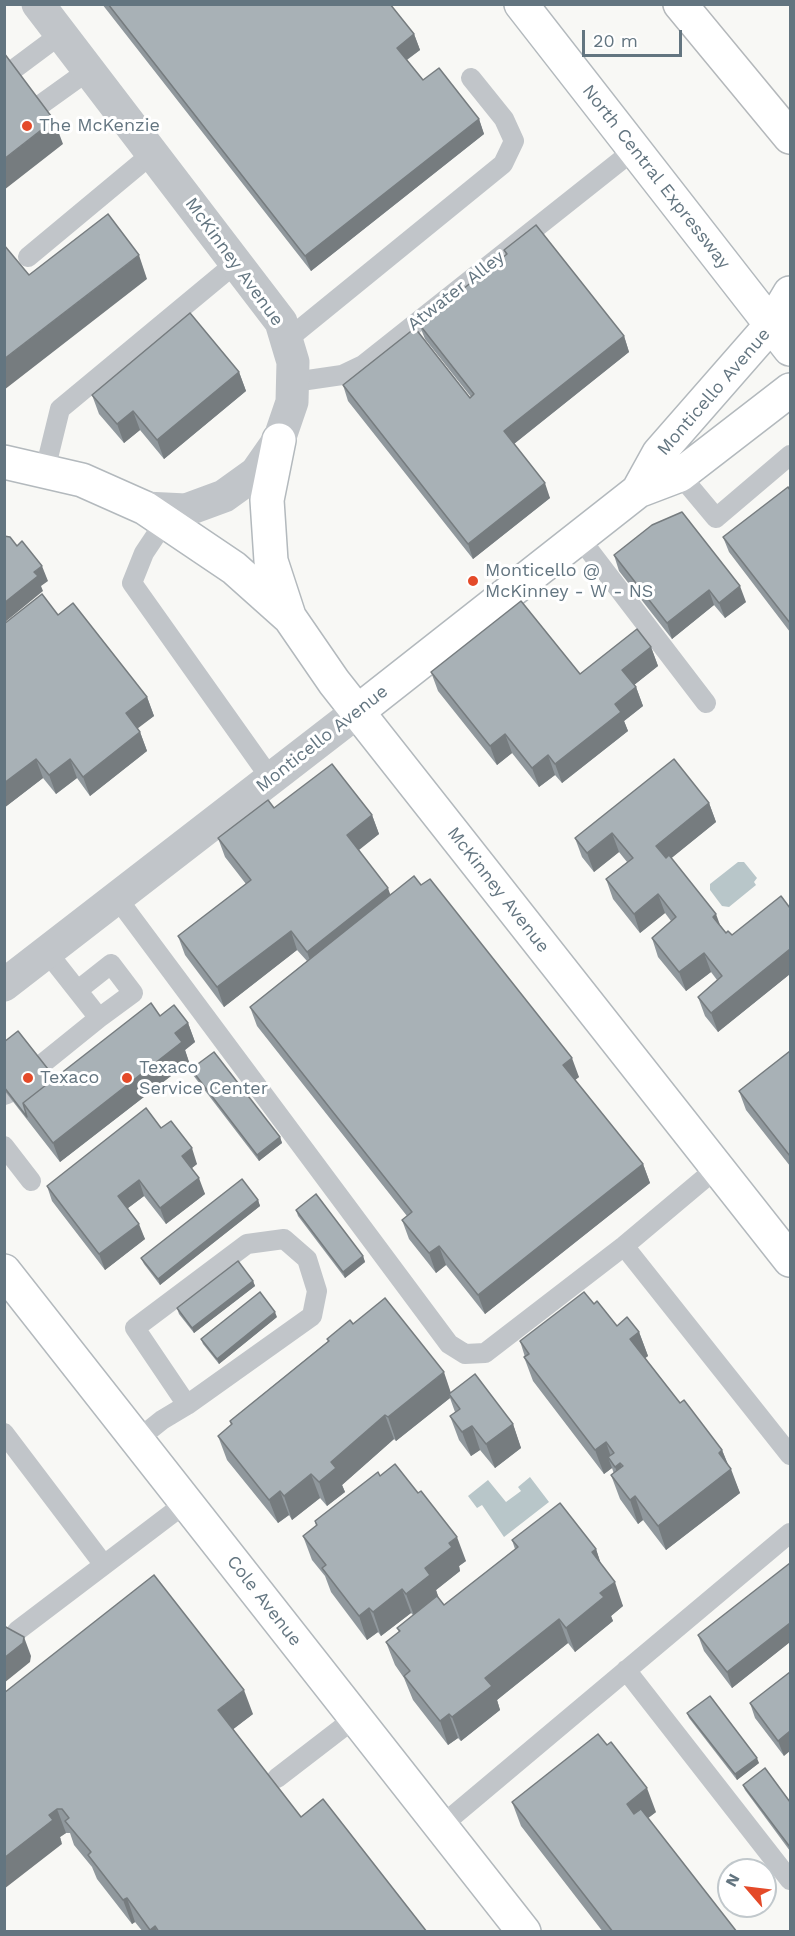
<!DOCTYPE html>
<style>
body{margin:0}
#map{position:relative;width:795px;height:1936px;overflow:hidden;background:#f8f8f5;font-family:"Work Sans",sans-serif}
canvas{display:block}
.frame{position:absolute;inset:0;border:6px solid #637580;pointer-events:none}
.north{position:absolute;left:717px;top:1858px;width:60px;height:60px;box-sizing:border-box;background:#fff;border:2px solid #c1c8cc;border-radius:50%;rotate:298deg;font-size:16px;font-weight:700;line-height:24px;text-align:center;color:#637580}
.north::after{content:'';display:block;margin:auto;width:21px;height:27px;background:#e44a29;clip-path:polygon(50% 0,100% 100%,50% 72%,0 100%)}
.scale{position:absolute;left:582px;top:30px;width:100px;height:27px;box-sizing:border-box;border:3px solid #637580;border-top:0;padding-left:8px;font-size:18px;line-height:21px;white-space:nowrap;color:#637580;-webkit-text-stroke:4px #fff;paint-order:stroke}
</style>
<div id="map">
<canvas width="795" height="1936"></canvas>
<div class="frame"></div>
<div class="north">N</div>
<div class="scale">20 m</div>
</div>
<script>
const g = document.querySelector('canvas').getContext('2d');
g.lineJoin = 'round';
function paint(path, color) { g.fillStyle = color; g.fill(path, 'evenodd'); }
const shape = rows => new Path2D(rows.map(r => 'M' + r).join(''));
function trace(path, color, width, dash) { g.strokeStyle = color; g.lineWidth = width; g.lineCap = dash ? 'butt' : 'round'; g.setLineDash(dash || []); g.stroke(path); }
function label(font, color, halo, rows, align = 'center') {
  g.font = font + ' "Work Sans",sans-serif'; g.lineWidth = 6; g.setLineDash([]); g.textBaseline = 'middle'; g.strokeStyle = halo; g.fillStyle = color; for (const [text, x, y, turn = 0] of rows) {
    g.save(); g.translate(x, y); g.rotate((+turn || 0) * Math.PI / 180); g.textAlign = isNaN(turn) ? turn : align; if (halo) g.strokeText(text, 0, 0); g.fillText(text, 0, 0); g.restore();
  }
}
const water = shape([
 [738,862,744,862,757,878,754,882,756,885,729,907,722,906,710,890,710,884],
 [530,1477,549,1502,504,1537,482,1505,477,1508,468,1496,488,1480,506,1502,521,1491,518,1487]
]);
const lane = shape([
 [10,72,61,34],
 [36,108,89,70],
 [28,257,153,153],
 [288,339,503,164,514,141,504,119,471,78],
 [294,382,342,375,363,365,634,150],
 [45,470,60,409,236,263],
 [680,475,716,518,790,455],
 [166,520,144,553,132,583,271,779],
 [579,537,706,703],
 [117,898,449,1344,465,1354,485,1353,624,1246,718,1167],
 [78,990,111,964,133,993,99,1018],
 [42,1064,99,1018,47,952],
 [4,1095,7,1094],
 [4,1146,31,1181],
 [624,1246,790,1455],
 [4,1433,104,1565],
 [137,1440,162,1420,187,1405,312,1316,317,1291,307,1259,284,1239,247,1244,135,1328,187,1405],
 [17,1631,187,1502],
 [626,1670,790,1880],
 [277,1778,355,1718],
 [441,1826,790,1533]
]);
const street = shape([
 [38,4,281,322,293,362,292,402,279,440,256,473,224,496,186,510,145,508],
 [4,985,357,712]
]);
const secondary = shape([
 [521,4,790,349],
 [279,440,267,500,271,561,289,616],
 [4,462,82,480,145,508,234,568,290,618,334,682,790,1260],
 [638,491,659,453,771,325,790,293],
 [357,712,638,491,680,475,790,390],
 [4,1271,524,1932]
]);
const highway = shape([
 [680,4,790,137]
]);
const wall = shape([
 [102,4,390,4,414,34,420,50,407,60,423,80,479,119,484,134,311,271],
 [504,250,624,336,629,352,514,444,550,498,473,559,348,401,343,385,470,398,471,397,425,339,419,324,506,255],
 [239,372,246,391,164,459,140,430,124,443,99,414,92,395],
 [790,490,790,632,729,552,723,537],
 [614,555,746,602,725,618,714,605,672,639,619,571],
 [58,615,147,697,154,716,137,728,140,732,147,751,90,796,77,778,56,794,43,778,4,808,4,624],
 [651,647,658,666,634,685,636,687,643,706,624,721,628,731,562,783,555,775,539,787,512,753,497,765,438,691,431,672,580,674],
 [709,803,716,822,671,858,721,926,726,933,732,935,790,908,790,974,718,1032,705,1016,698,997,717,980,711,972,686,991,658,957,652,938,671,921,665,913,640,933,613,899,606,879,627,862,619,852,594,872,582,857,575,838],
 [274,808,372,815,379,834,358,850,390,894,421,885,579,1077,575,1080,643,1164,650,1183,485,1314,446,1265,436,1273,409,1239,402,1220,407,1216,257,1026,250,1007,307,961,297,950,224,1007,185,955,178,936,246,884,225,857,218,838],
 [160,1016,188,1023,195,1042,185,1050,189,1062,60,1162,4,1090,4,1042,55,1078],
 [790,1051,790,1166,746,1110,739,1091],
 [191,1069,280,1137,282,1143,259,1161,193,1075],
 [161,1128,197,1164,192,1168,205,1194,166,1224,144,1196,128,1208,145,1239,105,1270,52,1201,47,1186],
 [258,1200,260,1206,160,1285,144,1264,141,1258],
 [296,1210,363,1256,365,1262,345,1278,298,1216],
 [253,1281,255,1286,194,1333,179,1314,177,1308],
 [594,1304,617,1326,639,1332,648,1356,645,1358,680,1403,722,1450,740,1493,666,1550,643,1520,638,1524,620,1499,611,1475,614,1474,612,1468,604,1474,533,1381,524,1357,525,1357,520,1341],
 [277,1317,219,1364,203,1344,201,1339],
 [353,1324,451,1393,513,1424,521,1448,495,1468,480,1450,471,1456,459,1440,450,1416,455,1412,450,1398,396,1441,394,1439,342,1485,345,1492,327,1506,320,1498,292,1520,289,1515,278,1523,227,1460,218,1436,231,1425,230,1421,328,1341,327,1339],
 [380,1476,466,1561,459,1566,460,1571,436,1590,439,1599,444,1605,515,1549,512,1540,596,1549,601,1565,623,1606,611,1616,613,1621,575,1652,568,1643,497,1700,500,1710,461,1741,458,1738,448,1745,413,1700,404,1678,395,1665,386,1642,399,1632,397,1628,413,1615,411,1613,381,1636,378,1632,367,1640,331,1592,325,1576,312,1560,303,1536,316,1526,315,1521],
 [790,1563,790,1642,732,1688,704,1651,698,1635],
 [790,1672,784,1756,755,1718,750,1703],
 [4,1693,253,1714,233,1729,301,1817,427,1932,143,1932,135,1922,132,1924,97,1879,92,1867,74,1845,70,1833,66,1833,60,1837,62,1844],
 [687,1713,759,1763,737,1780,689,1718],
 [743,1785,790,1802,790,1851,745,1790],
 [512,1802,656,1812,648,1818,737,1932,603,1932,521,1826]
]);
const shadedWall = shape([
 [414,34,420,50,402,63,397,48],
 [479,119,484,134,311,271,305,256],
 [54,120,63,144,4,190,4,159],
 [139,255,147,279,4,390,4,359],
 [624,336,629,352,510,447,504,431],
 [239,372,246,391,164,459,157,440],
 [133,411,140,430,124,443,117,424],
 [545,483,550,498,473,559,468,544],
 [42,566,48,581,41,586,43,591,4,623,4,603,34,572],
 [740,586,746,602,725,618,719,603],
 [709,590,714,605,672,639,667,623],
 [651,647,658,666,629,689,622,670],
 [636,687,643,706,624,721,628,731,562,783,555,764,615,704],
 [147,697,154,716,133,732,126,713],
 [140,732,147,751,90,796,83,777],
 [505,734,512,753,497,765,490,746],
 [548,755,555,775,539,787,532,768],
 [36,759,43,778,4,808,4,783],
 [70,759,77,778,56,794,49,775],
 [709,803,716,822,663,865,656,846],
 [372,815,379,834,354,854,347,835],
 [612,833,619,852,594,872,587,853],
 [388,888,395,908,314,971,307,952],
 [658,894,665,913,640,933,634,914],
 [716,914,723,933,713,917],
 [291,931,297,950,224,1007,217,987],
 [790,949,790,974,718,1032,711,1013],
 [704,953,711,972,686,991,679,972],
 [188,1023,195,1042,185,1050,189,1062,60,1162,53,1143,175,1033],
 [572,1058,579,1077,570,1084,563,1065],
 [280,1137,282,1143,259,1161,257,1155],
 [192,1148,197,1164,188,1171,182,1156],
 [643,1164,650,1183,485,1314,478,1295],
 [199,1178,205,1194,166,1224,160,1208],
 [139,1180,144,1196,124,1211,118,1196],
 [258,1200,260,1206,160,1285,158,1279],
 [139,1224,145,1239,105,1270,99,1254],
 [439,1246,446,1265,436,1273,429,1253],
 [363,1256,365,1262,345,1278,343,1272],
 [253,1281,255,1286,194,1333,192,1328],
 [275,1312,277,1317,219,1364,217,1359],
 [639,1332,648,1356,639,1363,630,1339],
 [444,1372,452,1396,449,1394,450,1398,396,1441,388,1417],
 [385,1415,394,1439,342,1485,345,1492,327,1506,319,1482,331,1462],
 [513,1424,521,1448,495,1468,486,1444],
 [472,1426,480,1450,471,1456,462,1432],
 [606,1442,614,1466,608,1457,612,1468,604,1474,595,1450],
 [722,1450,730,1470,731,1469,740,1493,666,1550,658,1526],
 [620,1463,629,1487,624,1491,615,1467],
 [311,1474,320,1498,292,1520,284,1496],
 [280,1491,289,1515,278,1523,269,1500],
 [635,1496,643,1520,638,1524,630,1500],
 [457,1537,466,1561,459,1566,460,1571,436,1590,439,1599,415,1618,406,1594,425,1568,449,1543],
 [596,1549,604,1573,592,1552],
 [615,1582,623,1606,611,1616,613,1621,575,1652,566,1628,600,1593],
 [402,1589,411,1613,381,1636,373,1612],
 [369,1608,378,1632,367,1640,359,1616],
 [559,1619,568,1643,497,1700,500,1710,461,1741,452,1717,485,1678],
 [790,1623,790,1642,732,1688,727,1672],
 [24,1637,31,1656,30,1662,4,1683,4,1658],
 [244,1690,253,1714,227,1734,218,1710],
 [449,1714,458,1738,448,1745,440,1721],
 [790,1731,790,1751,784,1756,778,1741],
 [757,1758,759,1763,737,1780,735,1774],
 [647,1788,656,1812,635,1828,627,1804],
 [57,1809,66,1833,60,1837,62,1844,4,1889,4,1858,49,1815],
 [127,1898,135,1922,132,1924,123,1900],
 [155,1926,157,1932,151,1932,150,1930]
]);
const building = shape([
 [108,4,390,4,414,34,397,48,423,80,439,68,479,119,305,256,108,4],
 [4,53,54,120,4,159,4,53],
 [108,214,139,255,4,359,4,245,29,275,108,214],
 [536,225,624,336,504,431,545,483,468,544,343,385,415,328,470,398,474,394,419,324,507,254,504,250,536,225],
 [190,313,239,372,157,440,133,411,117,424,92,395,190,313],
 [788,487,790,490,790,623,723,537,788,487],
 [682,512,740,586,719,603,709,590,667,623,614,555,652,525,682,512],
 [4,536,10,537,17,546,22,541,42,566,34,572,38,576,4,603,4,536],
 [42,594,58,615,73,603,147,697,126,713,140,732,83,777,70,759,49,775,36,759,4,783,4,624,42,594],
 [521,601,580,674,637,629,651,647,622,670,636,687,615,704,621,712,555,764,548,755,532,768,505,734,490,746,431,672,521,601],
 [674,759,709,803,656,846,666,858,669,855,716,914,713,917,726,933,728,931,732,935,781,896,790,908,790,949,711,1013,698,997,722,976,704,953,679,972,652,938,676,917,658,894,634,914,606,879,633,858,612,833,587,853,575,838,674,759],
 [332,764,372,815,347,835,388,888,307,952,291,931,217,987,178,936,251,880,218,838,268,800,274,808,332,764],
 [414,876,421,885,430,879,572,1058,563,1065,643,1164,478,1295,439,1246,429,1253,402,1220,412,1212,250,1007,414,876],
 [151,1003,160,1016,174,1005,188,1023,175,1033,182,1042,53,1143,23,1103,151,1003],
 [18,1031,55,1078,23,1103,27,1117,4,1087,4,1042,18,1031],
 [790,1051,790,1156,739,1091,790,1051],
 [214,1052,280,1137,257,1155,191,1069,214,1052],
 [146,1108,161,1128,171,1121,192,1148,182,1156,199,1178,160,1208,139,1180,118,1196,139,1224,99,1254,47,1186,146,1108],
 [242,1179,258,1200,158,1279,141,1258,242,1179],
 [316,1194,363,1256,343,1272,296,1210,316,1194],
 [238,1261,253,1281,192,1328,177,1308,238,1261],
 [260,1292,275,1312,217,1359,201,1339,260,1292],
 [584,1292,594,1304,597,1301,617,1326,627,1317,639,1332,630,1339,680,1403,684,1400,722,1450,719,1453,731,1469,658,1526,635,1496,630,1500,611,1475,623,1466,620,1463,615,1467,608,1457,614,1453,606,1442,595,1450,524,1357,529,1354,520,1341,584,1292],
 [385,1298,444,1372,388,1417,385,1415,331,1462,336,1468,319,1482,311,1474,284,1496,280,1491,269,1500,218,1436,232,1424,230,1421,329,1341,327,1339,350,1320,353,1324,385,1298],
 [475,1374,513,1424,486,1444,472,1426,462,1432,450,1416,460,1409,449,1394,475,1374],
 [395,1464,418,1493,421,1491,457,1537,449,1543,452,1547,425,1568,430,1575,406,1594,402,1589,373,1612,369,1608,359,1616,322,1568,326,1565,303,1536,317,1525,315,1521,378,1472,380,1476,395,1464],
 [560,1503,596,1549,592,1552,615,1582,600,1593,604,1597,566,1628,559,1619,485,1678,492,1686,452,1717,449,1714,440,1721,404,1676,410,1671,386,1642,400,1631,397,1628,437,1596,444,1605,518,1547,512,1540,560,1503],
 [790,1563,790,1623,727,1672,698,1635,790,1563],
 [154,1575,244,1690,218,1710,301,1817,323,1799,427,1932,159,1932,155,1926,150,1930,127,1898,123,1900,88,1855,91,1852,65,1821,69,1818,62,1809,57,1809,49,1815,53,1820,4,1858,4,1693,154,1575],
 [4,1626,24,1637,23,1643,4,1658,4,1626],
 [790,1672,790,1731,778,1741,750,1703,790,1672],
 [710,1696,757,1758,735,1774,687,1713,710,1696],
 [598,1734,607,1745,611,1742,647,1788,627,1804,634,1814,641,1809,737,1932,613,1932,512,1802,598,1734],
 [765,1768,790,1802,790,1847,743,1785,765,1768]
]);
const markers = [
 [27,126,6,"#e44a29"],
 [473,581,6,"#e44a29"],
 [28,1078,6,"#e44a29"],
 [127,1078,6,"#e44a29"]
];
const poiNames = [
 ["The McKenzie",39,126],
 ["Monticello @",485,571],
 ["McKinney - W - NS",485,592],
 ["Texaco",139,1068],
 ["Service Center",139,1089],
 ["Texaco",40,1078]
];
const streetNames = [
 ["North Central Expressway",656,177,52],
 ["McKinney Avenue",234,262,54],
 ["Atwater Alley",456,291,-38],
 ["Monticello Avenue",714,392,-49],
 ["Monticello Avenue",322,739,-38],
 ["McKinney Avenue",498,890,52],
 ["Cole Avenue",264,1601,52]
];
paint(water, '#b8c6c9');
trace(secondary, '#b3b9bd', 36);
trace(highway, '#b4b8bb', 36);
trace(lane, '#c1c5c9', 20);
trace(street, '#c1c5c9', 33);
trace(secondary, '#fff', 33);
trace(highway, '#fff', 33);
paint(wall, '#90989d');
paint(shadedWall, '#767c7f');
paint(building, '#a8b1b6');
trace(building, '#767c7f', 1.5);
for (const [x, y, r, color] of markers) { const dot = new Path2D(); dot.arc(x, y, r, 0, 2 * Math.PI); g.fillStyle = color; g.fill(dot); trace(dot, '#fff', 2); }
label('18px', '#637580', '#fff', poiNames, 'left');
label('18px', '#637580', '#fff', streetNames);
</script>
